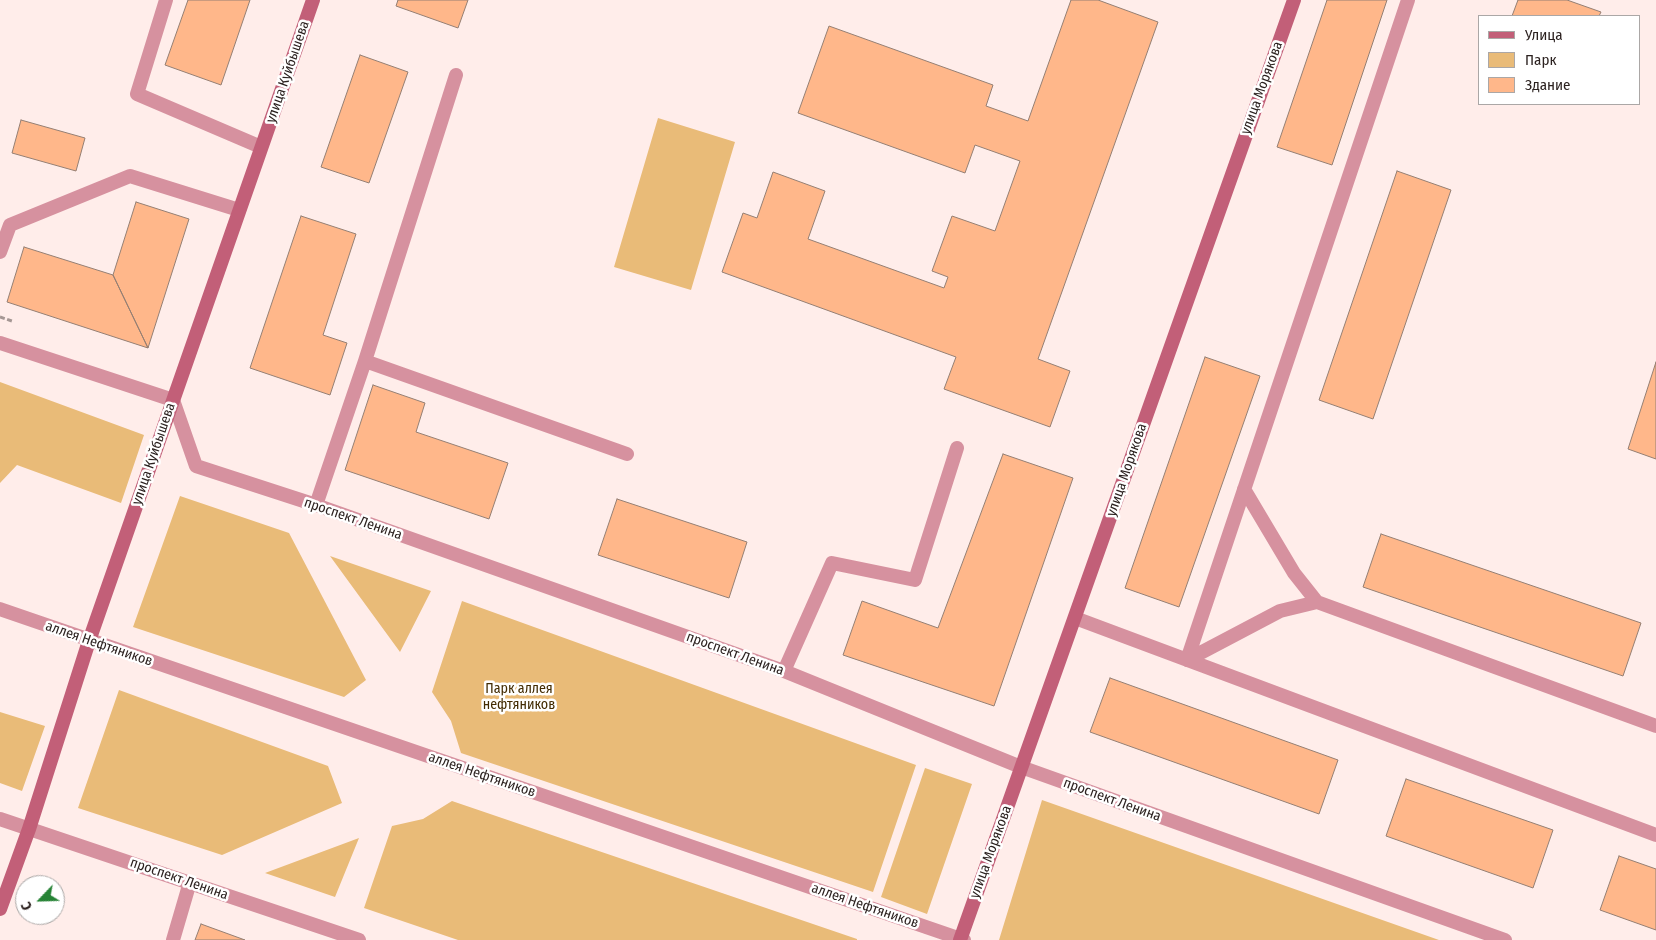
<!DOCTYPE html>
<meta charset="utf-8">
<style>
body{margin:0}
#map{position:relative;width:1656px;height:940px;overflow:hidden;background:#ffedea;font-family:"Fira Sans Condensed",sans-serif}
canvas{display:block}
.legend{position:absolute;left:1478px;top:15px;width:162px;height:90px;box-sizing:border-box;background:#fff;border:1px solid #aba7a6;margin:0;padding:6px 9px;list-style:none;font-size:15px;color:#2c2220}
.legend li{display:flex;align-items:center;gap:10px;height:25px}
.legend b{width:25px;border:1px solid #aba7a6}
.north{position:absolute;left:15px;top:875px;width:50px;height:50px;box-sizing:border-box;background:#fff;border:1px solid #aba7a6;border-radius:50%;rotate:246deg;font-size:14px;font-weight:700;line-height:20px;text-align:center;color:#2c2220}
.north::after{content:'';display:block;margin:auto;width:18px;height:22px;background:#268335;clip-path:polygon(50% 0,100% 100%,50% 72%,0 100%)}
</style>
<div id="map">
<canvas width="1656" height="940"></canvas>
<ul class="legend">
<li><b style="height:6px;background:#c25f78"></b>Улица</li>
<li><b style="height:14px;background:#e9bb78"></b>Парк</li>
<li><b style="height:14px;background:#ffb78a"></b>Здание</li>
</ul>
<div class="north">С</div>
</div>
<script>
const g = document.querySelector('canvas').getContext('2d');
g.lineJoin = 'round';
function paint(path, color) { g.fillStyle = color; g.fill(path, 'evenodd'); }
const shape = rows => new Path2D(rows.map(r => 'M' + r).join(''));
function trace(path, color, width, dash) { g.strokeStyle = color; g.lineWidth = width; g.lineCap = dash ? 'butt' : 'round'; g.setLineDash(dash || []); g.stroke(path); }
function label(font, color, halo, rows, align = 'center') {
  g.font = font + ' "Fira Sans Condensed",sans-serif'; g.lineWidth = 5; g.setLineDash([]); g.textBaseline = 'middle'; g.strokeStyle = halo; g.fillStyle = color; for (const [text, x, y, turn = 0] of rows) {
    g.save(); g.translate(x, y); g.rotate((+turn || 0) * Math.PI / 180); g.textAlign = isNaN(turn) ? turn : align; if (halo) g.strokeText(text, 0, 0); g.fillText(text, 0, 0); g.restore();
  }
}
const green = shape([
 [658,118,735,142,691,290,614,267],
 [0,382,144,435,121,503,17,465,0,483],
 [180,496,289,533,366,680,344,697,133,627],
 [330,556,431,591,400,652],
 [462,601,916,765,873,892,461,753,451,721,432,692],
 [119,690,328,766,342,803,222,855,78,808],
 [0,712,45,726,22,791,0,783],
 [925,768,972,784,927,914,881,897],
 [1042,800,1439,940,999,940],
 [452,801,857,939,857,940,458,940,364,908,392,826,423,819],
 [359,838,335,897,265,873]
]);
const building = shape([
 [188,0,250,0,221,85,165,65,188,0],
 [398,0,468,0,458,28,396,6,398,0],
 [1071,0,1098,0,1158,22,1038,359,1070,371,1050,427,944,389,956,357,722,272,743,213,757,218,773,172,825,191,808,239,944,288,948,277,932,271,952,216,995,231,1020,161,975,145,965,173,798,113,829,26,993,85,986,106,1028,121,1071,0],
 [1327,0,1387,0,1332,165,1277,147,1327,0],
 [1518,0,1567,0,1601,12,1599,16,1512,16,1518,0],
 [360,55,408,72,369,183,321,167,360,55],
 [21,120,85,138,76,171,12,153,21,120],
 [1397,171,1451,190,1373,419,1319,400,1397,171],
 [136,202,189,219,148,348,113,275,136,202],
 [301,216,356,234,323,335,347,343,330,395,250,368,301,216],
 [24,247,113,275,148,348,7,302,24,247],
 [1205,357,1260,376,1179,607,1125,588,1205,357],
 [1656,362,1656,459,1628,449,1656,362],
 [373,385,425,403,416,432,508,463,489,519,345,470,373,385],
 [1003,454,1073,478,994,706,843,655,862,601,938,628,1003,454],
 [617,499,747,542,729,598,598,555,617,499],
 [1381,534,1641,623,1623,676,1363,587,1381,534],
 [1110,678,1338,760,1319,814,1090,732,1110,678],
 [1406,779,1553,830,1533,888,1386,836,1406,779],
 [1619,856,1656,869,1656,930,1600,910,1619,856],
 [201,924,245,940,195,940,201,924]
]);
const path = shape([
 [0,317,12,321]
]);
const service = shape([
 [166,0,137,94,261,147],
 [0,252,10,225,130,176,239,210],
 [365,361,627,454],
 [1244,489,1294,573,1317,602],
 [316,505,365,361,456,75],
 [1075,618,1656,835],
 [1187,660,1408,0],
 [1187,660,1280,611,1317,602,1656,726],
 [784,671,832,563,915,580,957,448],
 [173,940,190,882]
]);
const pedestrian = shape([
 [0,609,964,940]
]);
const tertiary = shape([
 [0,343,173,400,196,466,316,505,784,671,1021,767,1505,940],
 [0,819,359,940]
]);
const secondary = shape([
 [0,909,29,829,89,641,313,0],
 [960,940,1294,0]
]);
const streetNames = [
 ["улица Куйбышева",288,72,-71],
 ["улица Морякова",1262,88,-70],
 ["улица Куйбышева",154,454,-71],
 ["улица Морякова",1127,470,-71],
 ["проспект Ленина",353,519,19],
 ["аллея Нефтяников",99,644,19],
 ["проспект Ленина",735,654,20],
 ["аллея Нефтяников",482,775,19],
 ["проспект Ленина",1112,800,20],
 ["улица Морякова",991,852,-70],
 ["проспект Ленина",179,879,19],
 ["аллея Нефтяников",865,906,19]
];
const parkNames = [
 ["Парк аллея",519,689],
 ["нефтяников",519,705]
];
paint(green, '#e9bb78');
paint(building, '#ffb78a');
trace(building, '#957f73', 1);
trace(path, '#a59794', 3, [5, 2.5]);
trace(service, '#d6919f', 14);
trace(pedestrian, '#d6919f', 14);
trace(tertiary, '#d6919f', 14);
trace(secondary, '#c25f78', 14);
label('14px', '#2c2220', '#fff', streetNames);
label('14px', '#422b02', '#fff', parkNames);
</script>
